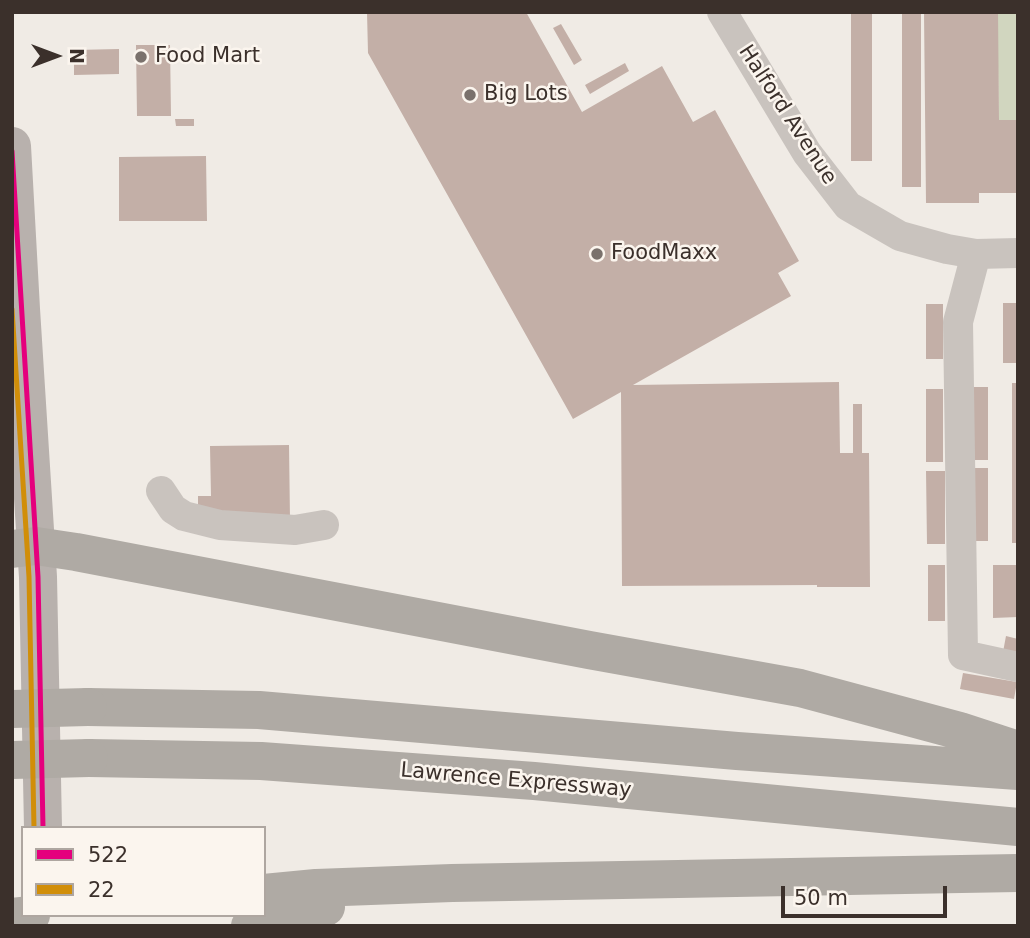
<!DOCTYPE html>
<style>
body{margin:0}
#map{position:relative;width:1030px;height:938px;overflow:hidden;background:#f0ebe5;font-family:"DejaVu Sans",sans-serif}
canvas{display:block}
.frame{position:absolute;inset:0;border:14px solid #3b302b;pointer-events:none}
.legend{position:absolute;left:21px;top:826px;width:245px;height:91px;box-sizing:border-box;background:#fbf5ee;border:2px solid #aea6a0;margin:0;padding:9px 12px;list-style:none;font-size:21px;color:#3b302b}
.legend li{display:flex;align-items:center;gap:14px;height:35px}
.legend b{width:35px;border:2px solid #aea6a0}
.north{position:absolute;left:21px;top:21px;width:70px;height:70px;-webkit-text-stroke:5px #fbf5ee;paint-order:stroke;rotate:90deg;font-size:19px;font-weight:700;line-height:28px;text-align:center;color:#3b302b}
.north::after{content:'';display:block;margin:auto;width:24px;height:32px;background:#3b302b;clip-path:polygon(50% 0,100% 100%,50% 72%,0 100%)}
.scale{position:absolute;left:781px;top:886px;width:166px;height:32px;box-sizing:border-box;border:4px solid #3b302b;border-top:0;padding-left:9px;font-size:21px;line-height:24px;white-space:nowrap;color:#3b302b;-webkit-text-stroke:5px #fbf5ee;paint-order:stroke}
</style>
<div id="map">
<canvas width="1030" height="938"></canvas>
<div class="frame"></div>
<ul class="legend">
<li><b style="height:9px;background:#e5007d"></b>522</li>
<li><b style="height:9px;background:#d18e09"></b>22</li>
</ul>
<div class="north">N</div>
<div class="scale">50 m</div>
</div>
<script>
const g = document.querySelector('canvas').getContext('2d');
g.lineJoin = 'round';
function paint(path, color) { g.fillStyle = color; g.fill(path, 'evenodd'); }
const shape = rows => new Path2D(rows.map(r => 'M' + r).join(''));
function trace(path, color, width, dash) { g.strokeStyle = color; g.lineWidth = width; g.lineCap = dash ? 'butt' : 'round'; g.setLineDash(dash || []); g.stroke(path); }
function label(font, color, halo, rows, align = 'center') {
  g.font = font + ' "DejaVu Sans",sans-serif'; g.lineWidth = 5; g.setLineDash([]); g.textBaseline = 'middle'; g.strokeStyle = halo; g.fillStyle = color; for (const [text, x, y, turn = 0] of rows) {
    g.save(); g.translate(x, y); g.rotate((+turn || 0) * Math.PI / 180); g.textAlign = isNaN(turn) ? turn : align; if (halo) g.strokeText(text, 0, 0); g.fillText(text, 0, 0); g.restore();
  }
}
const green = shape([
 [997,12,1018,12,1018,120,999,120]
]);
const building = shape([
 [367,12,526,12,582,112,662,66,693,122,715,110,799,261,778,273,791,296,633,385,839,382,840,453,853,453,853,404,862,404,862,453,869,453,870,587,817,587,817,585,622,586,621,392,573,419,368,53],
 [851,12,872,12,872,161,851,161],
 [902,12,921,12,921,187,902,187],
 [924,12,998,12,999,120,1018,120,1018,193,979,193,979,203,926,203],
 [561,24,582,60,574,65,553,28],
 [136,45,170,45,171,116,137,116],
 [119,49,119,74,74,75,74,50],
 [625,63,629,71,590,94,585,85],
 [175,119,194,119,194,126,176,126],
 [206,156,207,221,119,221,119,157],
 [1003,303,1018,303,1018,363,1003,363],
 [926,304,943,304,943,359,926,359],
 [1012,383,1018,383,1018,543,1012,543],
 [970,387,988,387,988,460,971,460],
 [926,389,943,389,943,462,926,462],
 [289,445,290,520,198,517,198,496,211,496,210,446],
 [972,468,988,468,988,541,972,541],
 [926,471,945,471,945,544,927,544],
 [928,565,945,565,945,621,928,621],
 [993,565,1018,565,1018,617,993,618],
 [1006,636,1018,639,1018,655,1003,652],
 [963,673,1017,682,1014,699,960,689]
]);
const minor = shape([
 [722,12,807,153,848,206,900,236,947,249,976,254,1018,253],
 [976,254,958,322,963,655,1018,667],
 [161,491,173,509,184,516,220,525,295,530,324,525]
]);
const major = shape([
 [12,146,21,309,38,577,43,828]
]);
const highway = shape([
 [12,549,36,546,76,552,589,650,800,688,960,731,1018,750],
 [88,707,259,710,737,751,1018,771],
 [89,758,261,761,534,781,1018,827],
 [264,893,316,888,452,883,1018,873],
 [12,917,31,915],
 [250,926,326,907]
]);
const highwayBridge = shape([
 [12,709,88,707],
 [12,760,89,758]
]);
const bus1 = shape([
 [12,151,38,577,43,828]
]);
const bus2 = shape([
 [12,309,29,577,34,828]
]);
const markers = [
 [141,57,7,"#7a716c"],
 [470,95,7,"#7a716c"],
 [597,254,7,"#7a716c"]
];
const poiNames = [
 ["Food Mart",155,57],
 ["Big Lots",484,95],
 ["FoodMaxx",611,254]
];
const streetNames = [
 ["Halford Avenue",787,115,57],
 ["Lawrence Expressway",516,781,5]
];
paint(green, '#d1d6bf');
paint(building, '#c3afa7');
trace(minor, '#c9c3be', 30);
trace(major, '#b8b1ad', 38);
trace(highway, '#afaaa4', 38);
trace(highwayBridge, '#afaaa4', 38);
trace(bus1, '#e5007d', 5);
trace(bus2, '#d18e09', 5);
for (const [x, y, r, color] of markers) { const dot = new Path2D(); dot.arc(x, y, r, 0, 2 * Math.PI); g.fillStyle = color; g.fill(dot); trace(dot, '#fbf5ee', 2.5); }
label('21px', '#3b302b', '#fbf5ee', poiNames, 'left');
label('21px', '#3b302b', '#fbf5ee', streetNames);
</script>
